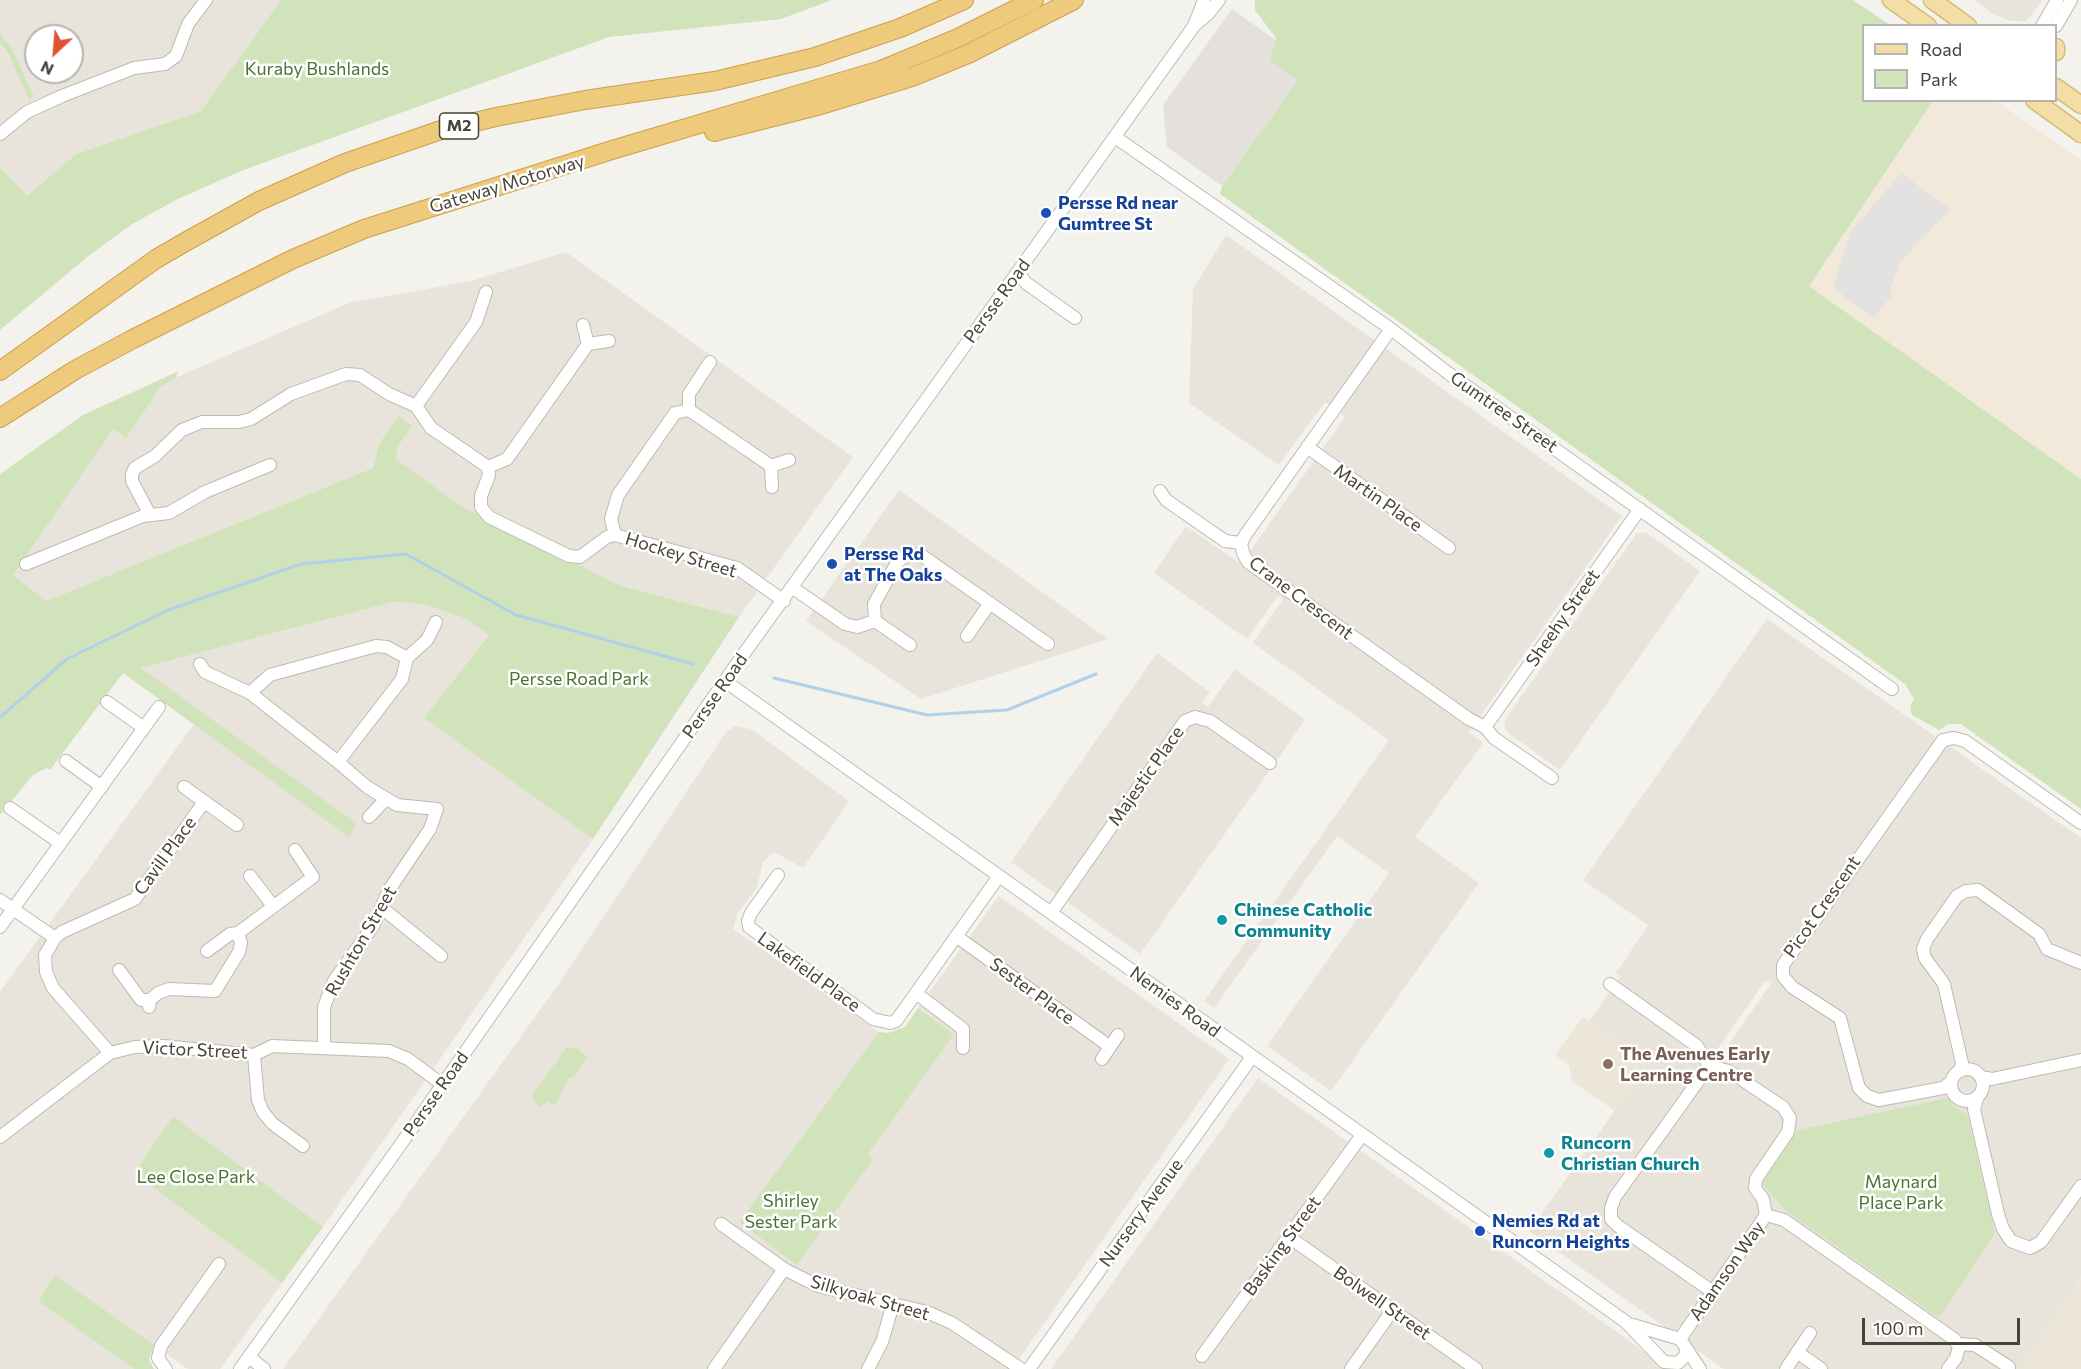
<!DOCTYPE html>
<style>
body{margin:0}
#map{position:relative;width:2081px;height:1369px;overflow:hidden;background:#f4f2ec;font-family:Commissioner,sans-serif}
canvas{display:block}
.legend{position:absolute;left:1862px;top:24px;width:195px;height:78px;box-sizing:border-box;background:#fff;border:2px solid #b6b4b0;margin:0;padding:8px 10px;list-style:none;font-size:18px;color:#48433a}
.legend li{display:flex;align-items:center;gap:12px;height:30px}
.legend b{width:30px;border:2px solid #b6b4b0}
.north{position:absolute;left:24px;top:24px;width:60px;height:60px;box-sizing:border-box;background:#fff;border:2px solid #b6b4b0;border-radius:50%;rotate:206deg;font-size:16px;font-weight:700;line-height:24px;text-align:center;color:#48433a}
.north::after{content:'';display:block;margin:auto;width:21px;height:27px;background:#e25135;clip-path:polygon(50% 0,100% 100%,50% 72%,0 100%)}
.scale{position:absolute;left:1862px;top:1318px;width:158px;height:27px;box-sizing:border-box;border:3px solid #48433a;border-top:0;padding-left:8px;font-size:18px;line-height:21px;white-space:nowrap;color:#48433a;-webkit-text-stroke:4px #fff;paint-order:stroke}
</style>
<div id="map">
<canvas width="2081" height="1369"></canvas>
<ul class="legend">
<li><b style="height:8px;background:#f3dea6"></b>Road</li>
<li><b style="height:16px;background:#d0e3ba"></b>Park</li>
</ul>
<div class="north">N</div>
<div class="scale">100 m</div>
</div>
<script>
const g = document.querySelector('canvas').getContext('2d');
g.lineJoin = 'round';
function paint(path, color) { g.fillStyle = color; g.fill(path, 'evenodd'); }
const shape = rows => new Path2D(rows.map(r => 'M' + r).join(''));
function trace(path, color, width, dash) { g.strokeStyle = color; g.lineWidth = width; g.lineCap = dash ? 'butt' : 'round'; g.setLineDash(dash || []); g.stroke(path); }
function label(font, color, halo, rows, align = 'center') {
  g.font = font + ' Commissioner,sans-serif'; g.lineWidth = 5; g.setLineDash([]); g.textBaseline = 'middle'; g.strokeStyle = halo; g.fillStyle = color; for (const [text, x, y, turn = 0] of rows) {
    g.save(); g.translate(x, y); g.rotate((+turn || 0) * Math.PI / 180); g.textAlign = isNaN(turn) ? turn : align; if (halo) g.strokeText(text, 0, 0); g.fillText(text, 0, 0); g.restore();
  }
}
const residential = shape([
 [0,0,281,0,201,111,76,154,27,196,0,167,0,43,34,95,14,52,0,32],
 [36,36,72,36,72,72,36,72],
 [1974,0,2043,0,2026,21,2011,21,1993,14],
 [1226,235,1622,516,1469,732,1483,743,1415,837,1479,883,1331,1091,1267,1046,1389,873,1337,836,1214,1008,1204,1001,1389,740,1253,643,1283,599,1278,596,1247,639,1154,573,1186,526,1241,564,1345,417,1325,402,1279,465,1189,403,1193,289],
 [566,252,853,457,739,617,621,586,461,506,395,459,397,448,412,426,379,444,373,468,46,601,12,574,113,429,126,438,161,387,175,378,349,303,471,281],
 [899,490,1108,639,921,699,806,621],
 [1645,532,1700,571,1560,770,1508,733,1504,725,1506,718,1637,533],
 [393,602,423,604,464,618,489,635,424,718,593,839,323,1227,173,1116,134,1173,282,1283,220,1369,188,1369,55,1276,38,1301,134,1369,0,1369,0,992,194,724,349,836,357,825,141,668],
 [1767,619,2081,838,2081,1277,2019,1369,1724,1369,1529,1231,1648,1064,1589,1021,1620,977,1616,973,1648,925,1583,880],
 [1766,980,1771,984,1721,1055,1716,1051],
 [1762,1184,1938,1317,1786,1211],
 [1157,653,1210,692,1202,703,1208,707,1235,669,1305,720,1140,954,1011,862],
 [735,726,751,729,849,801,803,868,774,852,763,862,757,887,737,914,733,929,879,1032,739,1222,797,1264,873,1158,867,1154,953,1033,918,1008,999,896,1229,1059,1012,1369,283,1369,560,982,726,732],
 [1258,1078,1669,1369,1051,1369]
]);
const commercial = shape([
 [1933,101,1996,101,2081,160,2081,479,1809,286]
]);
const industrial = shape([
 [1232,9,1281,44,1298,80,1222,186,1167,147,1163,105]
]);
const education = shape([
 [1583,1017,1649,1063,1615,1111,1572,1081,1569,1065,1555,1055],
 [2081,1277,2081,1369,2019,1369]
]);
const green = shape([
 [281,0,832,0,781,19,609,37,241,171,178,199,132,224,87,257,0,330,0,167,27,196,76,154,201,111],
 [1255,0,1853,0,1890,25,1864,26,1864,100,1933,101,1809,286,2081,479,2081,809,1961,724,1948,724,1939,730,1912,715,1910,706,1914,699,1905,684,1220,194,1222,186,1298,80,1270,60,1276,38,1255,10],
 [0,32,14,52,34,96,29,99,9,55,0,43],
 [179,371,175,378,161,387,126,438,113,429,13,575,46,601,373,468,379,444,399,416,412,426,397,448,396,459,461,506,621,586,739,617,593,839,424,718,489,635,464,618,423,604,393,602,141,668,357,824,349,837,123,673,50,770,47,768,33,775,0,815,0,474,83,415],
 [918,1008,954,1034,868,1154,873,1159,797,1265,739,1222,879,1032,888,1033,905,1027],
 [566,1048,576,1048,587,1057,576,1075,568,1079,555,1105,547,1101,541,1107,533,1101,533,1094],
 [1947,1098,1956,1108,1967,1114,1995,1233,1939,1318,1786,1211,1762,1184,1798,1130],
 [173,1116,323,1227,282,1283,134,1173],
 [55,1275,154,1345,149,1360,154,1369,134,1369,38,1301]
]);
const parking = shape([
 [1901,173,1950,209,1901,261,1890,289,1892,295,1874,318,1833,288,1850,233]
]);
const stream = shape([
 [774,678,927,715,1007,710,1096,674],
 [0,717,67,659,168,610,301,564,406,554,516,615,693,664]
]);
const minor = shape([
 [1194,26,1204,0],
 [2042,26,2057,0],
 [2056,26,2071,0],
 [0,134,27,112,62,96,134,68,165,64,176,56,188,24,206,0],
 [1115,137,1391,329,1448,373,1892,689],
 [1018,272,1026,283,1075,318],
 [583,325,588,344,609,341],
 [1391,329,1246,534,1241,543,1243,553,1248,562,1469,719,1485,727,1494,738,1552,778],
 [416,406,476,322,486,292],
 [689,410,689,394,710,362],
 [1307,447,1449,548],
 [488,467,507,459,588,344],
 [772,487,771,466,789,460],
 [1160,491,1166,500,1225,541,1241,543],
 [150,515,132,481,132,474,135,468,155,456,182,430,202,422,239,422,251,419,291,394,346,374,360,375,389,394,416,406,431,428,488,467,489,475,481,496,481,507,489,517,569,556,580,557,607,537,615,535,737,568,784,601],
 [615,535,611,519,618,495,675,413,689,410,771,466],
 [26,564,143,516,169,513,205,492,270,465],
 [793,588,845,624,857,627,875,621],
 [967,636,990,603],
 [910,645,875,621,874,604,898,561,908,555,921,555,1048,644],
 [407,658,402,679,338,762,250,693,270,675,376,646,387,647,407,658,427,640,436,622],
 [200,664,205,672,250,693],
 [725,681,1626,1322,1664,1362,1678,1363,1685,1356,1686,1349],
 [107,702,144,728],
 [1485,727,1640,509],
 [66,761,102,787],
 [184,787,237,825],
 [10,808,60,843],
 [369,817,386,799],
 [778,875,751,913,748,921,749,927,873,1019,890,1023,896,1021,916,993,999,876],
 [250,876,273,906],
 [0,900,55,938],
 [382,908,441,956],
 [1051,913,1185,721,1195,717,1210,721,1270,763],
 [0,927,159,707],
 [956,936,1109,1046],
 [207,951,230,934,238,933],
 [119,970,141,1000,150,1000],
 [1610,984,1697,1046,1709,1066,1729,1071,1783,1107,1790,1118,1788,1132,1756,1179,1755,1188,1763,1199,1766,1215,1680,1339],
 [916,993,963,1029,963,1048],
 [149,1007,150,1000,158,993,169,989,215,991,239,952,241,943,238,933,313,877,295,850],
 [324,1047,324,1007,334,981,373,926,389,890,430,829,437,809,397,805,367,787,338,762],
 [110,1053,53,988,46,972,45,955,55,938,62,932,135,899,204,802],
 [254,1055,258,1100,263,1112,273,1124,303,1146],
 [1102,1059,1118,1035],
 [1709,1066,1615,1197,1611,1208,1611,1219,1618,1226,1713,1292],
 '1951 1085a16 16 0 1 1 32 0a16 16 0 1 1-32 0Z',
 [1960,1071,1962,1063,1944,984,1925,958,1923,949,1927,939,1957,896,1966,891,1978,890,2039,934,2047,949,2081,963],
 [1981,1077,1992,1079,2081,1060],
 [1951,1082,1943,1088,1879,1100,1867,1096,1859,1088,1840,1018,1792,987,1783,976,1783,965,1943,740,1954,738,1965,741,2081,823],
 [1977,1099,1974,1109,1998,1214,2003,1229,2011,1241,2030,1248,2041,1242,2081,1186],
 [0,1137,110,1053,135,1047,163,1046,254,1055,272,1046,389,1051,408,1059,443,1085],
 [1766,1215,1784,1220,1954,1339,1959,1347,1956,1358,1948,1369],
 [721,1224,784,1269,818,1286,927,1312,952,1323,1021,1369],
 [1289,1237,1476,1369],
 [1633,1325,1680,1339,1700,1369],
 [1957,1344,1975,1345,2009,1367],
 [1797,1352,1821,1369],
 [1202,1356,1362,1135],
 [249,1357,264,1369],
 [166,1369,158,1358,161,1346,219,1264],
 [240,1369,401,1144,738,662,1194,26,1208,14,1219,0],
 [714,1369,784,1269],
 [868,1369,882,1342,893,1304],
 [1029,1369,1252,1057],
 [1351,1369,1392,1311],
 [1786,1369,1810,1333]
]);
const major = shape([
 [1891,0,1928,26],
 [1932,0,1968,26],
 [2056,47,2056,52],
 [2056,87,2081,105],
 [2034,100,2081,134]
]);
const highway = shape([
 [714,132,821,105,912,77,968,54,1074,0],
 [0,371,156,259,187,241,259,201,345,163,441,130,496,117,585,100,715,81,815,57,900,28,964,0],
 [0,418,75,370,131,340,293,259,364,229,612,150,881,70,958,38,1034,0]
]);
const markers = [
 [1046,213,6,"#1a4fb4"],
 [832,564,6,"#1a4fb4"],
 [1222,920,6,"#0f9aa8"],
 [1608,1064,6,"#8d6e63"],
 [1549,1153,6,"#0f9aa8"],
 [1480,1231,6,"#1a4fb4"]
];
const shields = [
 [459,126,39]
];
const shieldNames = [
 ["M2",459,126]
];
const parkNames = [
 ["Kuraby Bushlands",317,69],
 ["Persse Road Park",579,679],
 ["Lee Close Park",196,1177],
 ["Maynard",1901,1182],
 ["Place Park",1901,1203],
 ["Shirley",791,1201],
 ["Sester Park",791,1222]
];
const streetNames = [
 ["Gateway Motorway",507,184,-17],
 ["Persse Road",997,301,-54],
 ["Gumtree Street",1504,412,35],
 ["Martin Place",1378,498,35],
 ["Hockey Street",681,555,17],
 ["Crane Crescent",1301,598,37],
 ["Sheehy Street",1563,618,-55],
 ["Persse Road",715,696,-55],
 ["Majestic Place",1146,776,-55],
 ["Cavill Place",165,856,-54],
 ["Picot Crescent",1822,907,-55],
 ["Rushton Street",361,941,-60],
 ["Lakefield Place",809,972,36],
 ["Sester Place",1032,991,36],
 ["Nemies Road",1175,1002,36],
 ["Victor Street",195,1050,3],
 ["Persse Road",436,1094,-55],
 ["Nursery Avenue",1141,1213,-54],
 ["Basking Street",1282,1246,-54],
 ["Adamson Way",1727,1271,-55],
 ["Silkyoak Street",870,1298,16],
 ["Bolwell Street",1382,1303,35]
];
const transitNames = [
 ["Persse Rd near",1058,203],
 ["Gumtree St",1058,224],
 ["Persse Rd",844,554],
 ["at The Oaks",844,575],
 ["Nemies Rd at",1492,1221],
 ["Runcorn Heights",1492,1242]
];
const cultureNames = [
 ["Chinese Catholic",1234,910],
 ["Community",1234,931],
 ["Runcorn",1561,1143],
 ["Christian Church",1561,1164]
];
const educationNames = [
 ["The Avenues Early",1620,1054],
 ["Learning Centre",1620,1075]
];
paint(residential, '#e8e4db');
paint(commercial, '#f3e9da');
paint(industrial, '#e4e1dd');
paint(education, '#ece6d8');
paint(green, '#d0e3ba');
paint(parking, '#e4e2e0');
trace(stream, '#b0d1e9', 3);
trace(minor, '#bfbaaf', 14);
trace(major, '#d7bb77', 19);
trace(highway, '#cd9f4d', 20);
trace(minor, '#fff', 12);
trace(major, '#f3dea6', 16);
trace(highway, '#eeca7d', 18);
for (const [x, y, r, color] of markers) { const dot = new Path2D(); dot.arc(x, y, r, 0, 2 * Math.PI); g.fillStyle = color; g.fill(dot); trace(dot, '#fff', 2); }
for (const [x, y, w] of shields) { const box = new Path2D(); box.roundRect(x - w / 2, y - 13, w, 26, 4.5); g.fillStyle = '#fff'; g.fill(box); trace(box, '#48433a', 1.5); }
label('bold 16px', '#48433a', null, shieldNames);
label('18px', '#4b7433', '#fff', parkNames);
label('18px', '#48433a', '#fff', streetNames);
label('bold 18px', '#164399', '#fff', transitNames, 'left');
label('bold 18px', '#0d838f', '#fff', cultureNames, 'left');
label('bold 18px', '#785e54', '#fff', educationNames, 'left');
</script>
